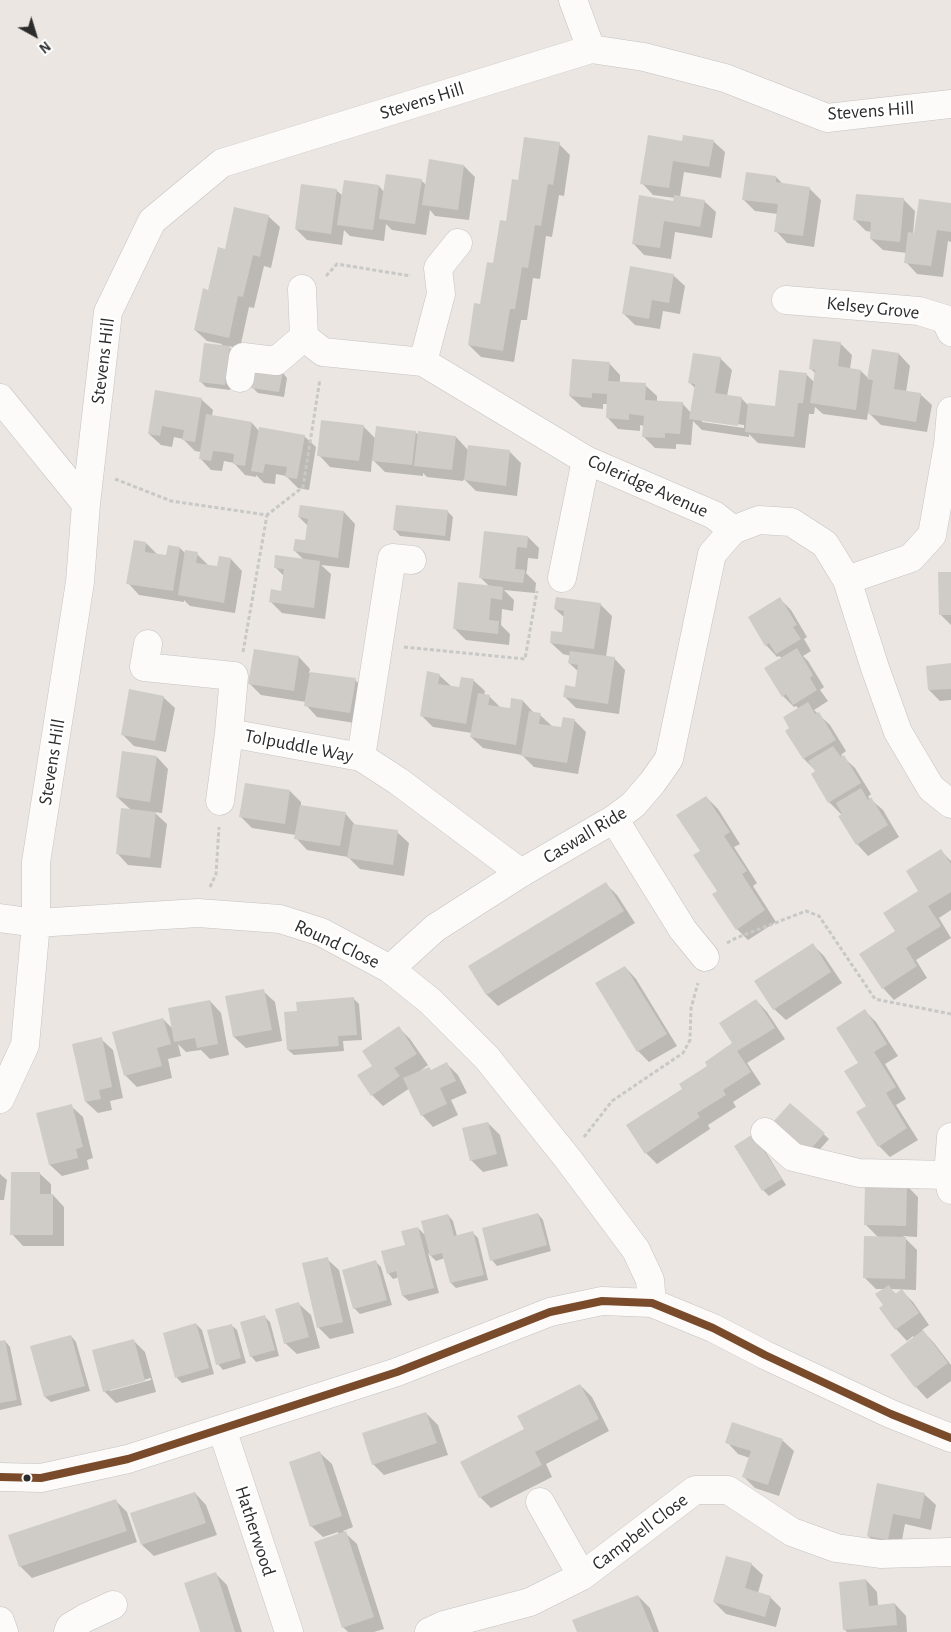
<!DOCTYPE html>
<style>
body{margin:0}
#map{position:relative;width:951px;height:1632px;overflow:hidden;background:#ebe6e1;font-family:"Alegreya Sans",sans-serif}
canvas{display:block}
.north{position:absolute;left:10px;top:10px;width:50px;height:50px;-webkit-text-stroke:4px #fff;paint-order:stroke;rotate:141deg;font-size:14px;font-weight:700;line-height:20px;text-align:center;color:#2c2c2c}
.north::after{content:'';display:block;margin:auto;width:18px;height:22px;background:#2c2c2c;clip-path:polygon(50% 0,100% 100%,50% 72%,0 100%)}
</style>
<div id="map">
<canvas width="951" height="1632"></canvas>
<div class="north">N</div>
</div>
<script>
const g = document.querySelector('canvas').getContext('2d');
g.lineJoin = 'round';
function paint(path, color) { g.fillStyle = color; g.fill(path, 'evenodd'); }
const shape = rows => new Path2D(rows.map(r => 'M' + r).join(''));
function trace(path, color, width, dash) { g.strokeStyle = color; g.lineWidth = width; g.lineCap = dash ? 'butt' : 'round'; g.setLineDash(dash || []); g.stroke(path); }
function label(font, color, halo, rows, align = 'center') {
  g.font = font + ' "Alegreya Sans",sans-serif'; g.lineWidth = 5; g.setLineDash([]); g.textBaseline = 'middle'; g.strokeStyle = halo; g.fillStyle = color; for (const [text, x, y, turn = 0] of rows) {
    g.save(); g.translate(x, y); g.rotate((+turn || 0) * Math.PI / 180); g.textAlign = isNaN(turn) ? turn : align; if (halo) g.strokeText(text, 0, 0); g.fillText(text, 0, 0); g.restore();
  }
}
const shadow = shape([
 [713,141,725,152,721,178,684,172,680,197,704,201,716,212,712,238,675,232,671,259,644,255,633,243,674,202,675,198,653,195,642,183,683,142],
 [559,144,570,155,564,196,559,195,552,237,546,236,540,279,533,278,527,320,521,320,514,362,481,357,469,345,519,181],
 [430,161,464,166,475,177,469,220,435,216,430,210,426,235,392,230,386,224,384,241,350,236,344,230,342,245,307,240,296,229,336,190,343,196,379,186,384,192,421,180,426,185],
 [776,177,783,184,809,188,821,200,814,247,787,243,776,231,778,214,755,211,743,199],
 [903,199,915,211,913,234,915,234,951,204,951,242,948,241,943,277,917,274,906,262,907,253,883,250,871,239,872,232,866,231,855,220],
 [268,216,280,227,271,268,264,266,254,308,249,307,240,348,228,346,235,353,230,390,206,387,200,381,222,344,207,341,195,330,209,291,226,251],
 [673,275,685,286,680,314,663,311,660,329,635,325,623,313],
 [841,344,852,355,850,369,861,371,869,379,873,350,899,354,910,366,906,392,920,394,932,405,927,432,881,425,868,412,867,420,823,414,815,407,814,414,809,414,805,448,758,443,749,434,749,437,702,430,693,421,691,445,676,444,676,449,655,448,643,436,644,426,640,425,640,431,618,429,607,417,608,404,603,404,603,409,582,407,570,396,609,363,620,375,620,383,645,385,657,396,657,402,682,403,691,413,695,388,690,383,720,358,732,370,727,396,741,398,749,406,776,407,806,374,815,383,816,374,810,368],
 [702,419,744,425,744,428,702,422],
 [282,372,287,378,284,397,258,393,252,387],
 [201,399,213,410,212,416,252,423,259,431,304,436,316,447,309,490,298,488,286,476,276,474,275,484,264,483,256,475,256,477,245,475,234,463,224,461,222,471,211,470,200,458,201,452,195,451,183,439,174,437,172,447,161,445,149,434],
 [363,426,376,439,415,432,419,435,419,433,456,437,468,450,469,446,510,452,521,463,517,496,476,491,464,479,463,481,427,477,423,473,423,476,385,472,372,459,371,472,330,467,319,455],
 [447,511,453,517,450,541,400,536,395,530],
 [344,512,355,524,349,568,321,565,331,574,325,619,282,613,270,601,282,592,284,576,275,567,304,560,295,551,306,542,308,526,299,517],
 [528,537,539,548,538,559,528,558,527,570,526,573,536,583,535,593,504,590,514,600,513,611,502,609,501,625,510,634,509,645,466,640,454,628,490,587,480,577],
 [146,543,157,554,167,557,180,548,186,554,197,554,208,565,218,568,220,558,231,559,242,571,235,613,190,606,184,600,184,602,139,595,128,583],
 [951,573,951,625,941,615],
 [780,599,791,610,807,637,804,639,811,651,803,656,808,661,824,687,820,690,828,701,814,710,830,725,846,751,841,755,855,768,871,794,868,797,883,810,899,837,868,856,857,844,842,815,829,802,817,772,804,759,787,731,791,728,799,709,796,706,794,707,783,696,782,658,779,656,777,657,766,645,749,618],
 [600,604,612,616,606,657,614,658,625,670,619,714,576,708,565,697,577,688,579,672,569,663,571,656,563,654,551,643,563,634,565,618,555,609],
 [299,657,310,669,309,673,355,680,367,691,361,724,317,717,306,705,306,702,261,695,249,683],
 [951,665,951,700,940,701,929,690],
 [439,675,451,686,460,688,473,680,485,691,484,695,489,696,501,708,511,709,512,700,523,701,534,713,540,715,552,726,562,729,574,720,586,732,578,774,534,767,522,755,483,748,471,737,472,733,433,727,421,715],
 [163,697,175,708,166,752,134,746,122,734],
 [157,757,168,769,162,813,154,812,167,824,161,868,128,865,117,853,131,810,117,797],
 [290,791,301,802,301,806,345,813,356,826,397,832,409,843,404,876,360,869,348,857,307,850,296,838,296,835,252,828,241,817],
 [706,797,718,809,740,844,734,847,757,883,753,886,776,922,748,940,737,929,702,851],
 [941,851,951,861,951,910,939,918,951,938,916,960,927,978,894,1000,883,988,897,932,920,891],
 [606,884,617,895,635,923,498,1006,487,995,470,966],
 [813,945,824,956,842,983,786,1020,774,1009],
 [625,967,636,979,677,1046,649,1062,638,1051],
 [263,991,275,1002,282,1041,246,1048,234,1037,227,997],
 [353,998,359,1004,362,1040,343,1041,344,1051,294,1055,288,1050,298,1012],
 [756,1000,767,1012,785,1039,747,1063,761,1084,733,1102,736,1107,708,1125,710,1129,657,1164,646,1153,684,1089,734,1044],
 [210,1001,221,1013,229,1055,210,1059,201,1050,186,1052,178,1044,181,1056,168,1059,172,1078,137,1087,126,1076,114,1033,163,1019,173,1029],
 [865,1011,876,1022,898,1056,885,1064,906,1099,896,1105,918,1140,890,1157,879,1146,868,1106,859,1063],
 [399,1028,410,1039,428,1065,420,1071,420,1072,432,1071,447,1064,458,1075,467,1093,451,1100,458,1115,433,1127,422,1115,410,1088,383,1106,372,1095,374,1066],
 [101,1039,113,1050,123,1098,110,1101,112,1110,98,1113,86,1102],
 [790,1104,829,1139,813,1157],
 [71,1106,83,1117,93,1158,87,1160,89,1169,62,1176,50,1165],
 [488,1123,500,1135,508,1166,483,1172,471,1160],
 [759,1141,786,1185,769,1196,763,1190,735,1147],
 [39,1173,51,1184,51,1195,53,1195,64,1207,64,1246,23,1246,12,1234],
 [0,1174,7,1180,4,1200,0,1200],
 [906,1185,918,1197,917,1237,903,1236,917,1250,916,1290,891,1289,897,1295,902,1291,913,1302,929,1325,922,1330,934,1343,951,1365,951,1381,927,1399,916,1387,892,1356,914,1338,913,1336,907,1341,896,1329,885,1305,886,1289,876,1289,864,1277,879,1238,865,1224],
 [538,1214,543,1220,551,1251,497,1266,492,1260],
 [448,1215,453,1221,457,1236,472,1232,478,1238,488,1280,456,1288,451,1283,445,1258,436,1261,428,1253,439,1293,409,1301,403,1296,399,1277,393,1279,388,1273,418,1228,426,1236],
 [327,1259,339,1270,354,1333,330,1339,319,1328,303,1264],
 [376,1262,381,1267,392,1305,360,1314,354,1308],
 [299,1304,311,1315,320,1348,297,1354,285,1343],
 [265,1317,270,1322,279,1356,256,1362,251,1356],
 [196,1324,202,1330,214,1374,182,1383,177,1378],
 [231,1325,237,1330,246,1363,223,1370,218,1364],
 [71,1336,76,1342,90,1391,51,1402,45,1397],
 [133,1340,145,1352,156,1392,116,1403,104,1391],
 [151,1378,151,1380,110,1391,110,1389],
 [5,1341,10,1347,22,1405,0,1410,0,1342],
 [580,1385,592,1397,609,1431,546,1464,552,1477,491,1508,480,1497,526,1430],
 [426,1413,438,1425,448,1455,384,1475,373,1464],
 [782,1440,794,1451,779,1496,755,1488,743,1476,750,1458,738,1454,727,1442],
 [320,1453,332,1464,353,1527,343,1531,357,1544,384,1629,374,1632,348,1632,343,1627,339,1535,338,1532,323,1537,311,1526],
 [878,1485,924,1494,936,1505,931,1530,905,1524,900,1551,880,1547,868,1536],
 [195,1493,206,1505,217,1535,154,1556,142,1545],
 [116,1501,127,1512,137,1542,32,1578,20,1566],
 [751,1564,763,1575,758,1593,770,1597,781,1608,776,1627,726,1614,714,1602],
 [215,1573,227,1585,242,1632,202,1632],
 [866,1580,877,1592,878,1606,895,1604,906,1616,907,1632,847,1632,844,1629],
 [638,1596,650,1608,659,1632,578,1632]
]);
const building = shape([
 [648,135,682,141,683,135,714,140,709,167,673,161,669,188,640,184],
 [524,137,560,142,553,185,548,184,541,226,535,225,528,268,522,267,515,309,510,309,503,351,468,345,474,303,480,304,487,262,493,263,500,220,506,221,512,179,518,180],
 [429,159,464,165,458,210,422,205],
 [746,172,776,176,776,182,810,187,803,236,774,232,778,204,742,200],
 [386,174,422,179,415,224,379,219],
 [344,180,379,185,373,230,337,225],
 [301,184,337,189,331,234,295,229],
 [856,194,904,198,900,242,870,239,871,222,853,220],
 [639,195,673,201,674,195,705,200,700,227,664,221,660,248,632,244],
 [919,199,951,203,951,232,937,230,931,266,904,263,908,232,914,233],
 [234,207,269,215,260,257,253,255,243,297,238,296,229,338,194,330,203,288,208,290,218,247,225,249],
 [630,266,674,274,669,303,652,300,649,319,622,314],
 [813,339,841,342,838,366,861,370,856,410,810,403,815,370,809,369],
 [204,343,230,346,225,385,199,382],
 [872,349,899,353,894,389,921,393,916,422,868,414,873,380,867,379],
 [693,353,721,357,715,393,742,397,738,426,689,419,695,384,688,383],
 [572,359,610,362,608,381,646,383,645,400,683,402,680,434,665,433,665,438,642,437,644,416,629,414,629,420,606,418,607,394,592,393,592,398,569,396],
 [254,367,283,371,279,392,251,388],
 [779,370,807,373,803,403,798,403,794,437,745,432,748,403,775,406],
 [155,390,202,398,195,442,182,440,184,430,162,426,160,436,148,434],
 [206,414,252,422,245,466,233,464,234,454,223,452,213,451,211,461,199,459],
 [321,420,364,425,359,461,317,456],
 [376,426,416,431,412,465,372,461],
 [259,427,305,435,297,479,285,477,287,467,265,464,263,473,251,471],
 [418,431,456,436,452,470,414,466],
 [468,445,510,450,506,486,464,480],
 [300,505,344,511,338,558,293,551,295,539,305,540,308,519,298,517],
 [396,505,448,510,445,536,393,530],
 [484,531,528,536,527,548,517,547,515,569,525,570,523,583,479,578],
 [134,540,146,542,145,552,166,555,168,545,180,547,173,591,126,584],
 [185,550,198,552,196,563,217,566,219,556,231,558,224,603,178,595],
 [275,555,320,561,314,608,269,602,271,589,281,591,284,569,274,568],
 [938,572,951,572,951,615,939,615],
 [458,582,503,587,502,600,491,598,489,620,499,621,498,634,453,629],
 [556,597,601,603,594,649,550,643,551,631,562,632,564,611,554,609],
 [780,597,797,625,793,627,801,639,776,654,769,643,765,646,748,617],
 [797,648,813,675,810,678,817,690,793,705,786,694,782,697,764,668],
 [254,649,299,656,294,691,248,684],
 [570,651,615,657,608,704,563,697,565,685,575,687,578,665,568,663],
 [951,663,951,689,928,690,926,666],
 [427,671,440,674,438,684,459,687,461,677,474,679,466,724,420,716],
 [310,672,356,678,350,713,304,706],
 [129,689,164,696,155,741,121,735],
 [478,693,490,695,488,705,510,708,511,698,523,700,516,745,470,737],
 [808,702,815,714,819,712,836,740,803,759,785,731,789,728,783,717],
 [529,711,541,713,539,724,561,727,563,717,575,719,567,763,521,756],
 [833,746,841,757,844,755,861,783,828,803,811,774,815,771,808,761],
 [122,751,157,756,150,802,116,797],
 [245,783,290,790,285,824,239,817],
 [861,788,868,800,871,797,888,825,856,845,838,816,842,814,836,803],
 [706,796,730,832,724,836,747,871,742,874,765,910,736,930,712,894,717,891,693,855,700,851,676,815],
 [300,805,346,812,340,846,294,839],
 [121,808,156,812,150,858,116,854],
 [353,824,398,830,393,865,347,858],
 [941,849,951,864,951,892,928,906,941,926,906,948,917,966,882,989,859,954,895,931,883,913,918,891,906,871],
 [606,882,624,911,486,995,468,966],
 [813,943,831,972,773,1010,754,981],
 [625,966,667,1034,637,1052,595,983],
 [264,989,272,1030,233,1037,225,996],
 [354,997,357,1035,338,1036,339,1046,287,1050,284,1012,297,1011,296,1002],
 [756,999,775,1028,737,1051,751,1072,723,1090,726,1095,697,1113,700,1117,645,1154,626,1125,682,1089,679,1084,707,1066,705,1062,732,1043,719,1023],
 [210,1000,218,1044,197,1048,195,1038,174,1042,168,1008],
 [865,1009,887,1044,874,1052,896,1087,886,1093,907,1128,878,1147,856,1112,866,1106,844,1071,858,1063,836,1028],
 [163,1018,171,1044,157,1048,162,1066,124,1076,112,1032],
 [399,1026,417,1054,394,1068,400,1076,371,1096,357,1075,372,1066,362,1051],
 [102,1037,112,1087,99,1090,101,1099,85,1102,72,1044],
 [447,1062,456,1081,440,1088,447,1104,421,1116,403,1078,429,1067,431,1070],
 [790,1103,825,1133,807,1153,773,1122],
 [72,1104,83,1147,76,1149,78,1158,49,1165,36,1113],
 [488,1122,497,1154,470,1161,462,1128],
 [753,1134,782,1179,762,1191,734,1146],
 [11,1172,40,1172,40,1194,53,1194,53,1235,10,1235],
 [865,1183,907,1184,906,1226,864,1225],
 [538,1213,547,1245,490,1261,482,1228],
 [448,1214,454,1236,473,1231,484,1275,450,1283,442,1253,430,1256,421,1221],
 [418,1227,434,1288,402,1296,396,1271,387,1274,381,1251,405,1245,401,1231],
 [864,1236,906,1237,905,1279,863,1278],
 [328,1257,343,1322,317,1328,302,1263],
 [376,1260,387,1300,353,1309,342,1270],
 [889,1285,895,1294,902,1289,919,1313,895,1330,879,1308,883,1305,875,1294],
 [299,1302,309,1337,284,1344,275,1309],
 [265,1315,275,1350,250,1357,240,1322],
 [196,1323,209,1368,175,1378,163,1333],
 [232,1324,241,1358,216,1365,207,1330],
 [923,1330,948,1363,915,1388,890,1355],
 [71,1335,85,1386,44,1397,30,1346],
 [134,1339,145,1381,103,1392,92,1350],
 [5,1340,17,1400,0,1403,0,1341],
 [580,1384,599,1419,535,1452,542,1465,479,1498,460,1462,524,1429,517,1416],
 [426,1412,437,1443,372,1465,362,1433],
 [732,1422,783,1439,768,1485,742,1477,751,1451,725,1443],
 [320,1451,342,1516,310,1527,289,1462],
 [877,1483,925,1493,920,1519,893,1514,888,1540,867,1536],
 [195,1492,206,1523,141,1545,130,1513],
 [116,1499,127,1531,19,1567,8,1535],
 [346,1531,374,1617,342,1628,314,1542],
 [726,1556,752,1563,745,1588,771,1596,765,1617,713,1602],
 [216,1572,223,1593,235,1632,200,1632,198,1625,184,1583],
 [866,1579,869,1606,895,1603,897,1625,843,1630,839,1582],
 [638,1595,653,1632,577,1632,572,1620]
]);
const path = shape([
 [326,276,337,264,411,276],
 [115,479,171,501,267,515,303,487,320,379],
 [404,647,525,659,537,591],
 [243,652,267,515],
 [210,887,216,874,219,827],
 [727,943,736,938,806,911,819,916,875,999,951,1014],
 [584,1137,612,1101,683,1053,690,1040,691,1008,698,983]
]);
const minor = shape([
 [573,0,591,49],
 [302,289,304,337,323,352,423,362,586,460,714,515,733,530,759,520,791,522,825,544,847,580,875,668,898,732,931,788,951,804],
 [786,300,919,311,945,319,951,332],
 [423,362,441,294,438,268,458,243],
 [240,378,243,357,276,361,304,337],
 [0,398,86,504],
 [562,578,586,460],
 [847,580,911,558,932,535,948,445,951,411],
 [148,644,144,667,234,676,229,733],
 [361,757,392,558,412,560],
 [220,801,229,733,361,757,398,781,521,873],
 [614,819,683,930,705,957],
 [0,918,36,923,198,913,280,919,321,932,390,969,430,1001,487,1058,568,1159,636,1250,650,1280,652,1303],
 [390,969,435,928,521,873,614,819,633,805,652,783,669,759,712,554,733,530],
 [0,1099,25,1045,36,923,36,862,80,582,86,504,108,312,152,221,222,163,591,49,644,57,725,78,827,118,951,104],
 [765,1132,793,1157,859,1173,948,1175],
 [951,1137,948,1175,951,1190],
 [222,1429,289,1632],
 [0,1477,41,1478,128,1459,397,1372,550,1312,602,1301,652,1303,713,1328,765,1355,891,1414,951,1438],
 [540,1502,582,1576],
 [0,1621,4,1632],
 [68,1632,70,1627,85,1618,113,1605],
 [429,1632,444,1625,530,1602,582,1576,695,1490,728,1490,792,1532,836,1548,880,1554,951,1552]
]);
const bus1 = shape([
 [0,1477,41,1478,128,1459,397,1372,550,1312,602,1301,652,1303,713,1328,765,1355,891,1414,951,1438]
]);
const markers = [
 [27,1478,4.5,"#2c2c2c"]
];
const streetNames = [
 ["Stevens Hill",422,101,-17],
 ["Stevens Hill",871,111,-4],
 ["Kelsey Grove",873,308,6],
 ["Stevens Hill",103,361,-83],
 ["Coleridge Avenue",648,486,24],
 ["Tolpuddle Way",299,746,11],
 ["Stevens Hill",52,762,-81],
 ["Caswall Ride",585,835,-31],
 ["Round Close",337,944,25],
 ["Hatherwood",255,1531,72],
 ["Campbell Close",640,1532,-37]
];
paint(shadow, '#0003');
paint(building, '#cfccc8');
trace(minor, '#c4c3c3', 29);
trace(path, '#c8c8c7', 3, [4, 2.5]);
trace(minor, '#fcfbfa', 28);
trace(bus1, '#7a4b2a', 8);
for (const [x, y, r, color] of markers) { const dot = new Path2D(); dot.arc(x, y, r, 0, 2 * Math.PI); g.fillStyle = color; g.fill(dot); trace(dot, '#fff', 2); }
label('19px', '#2c2c2c', '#fff', streetNames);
</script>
